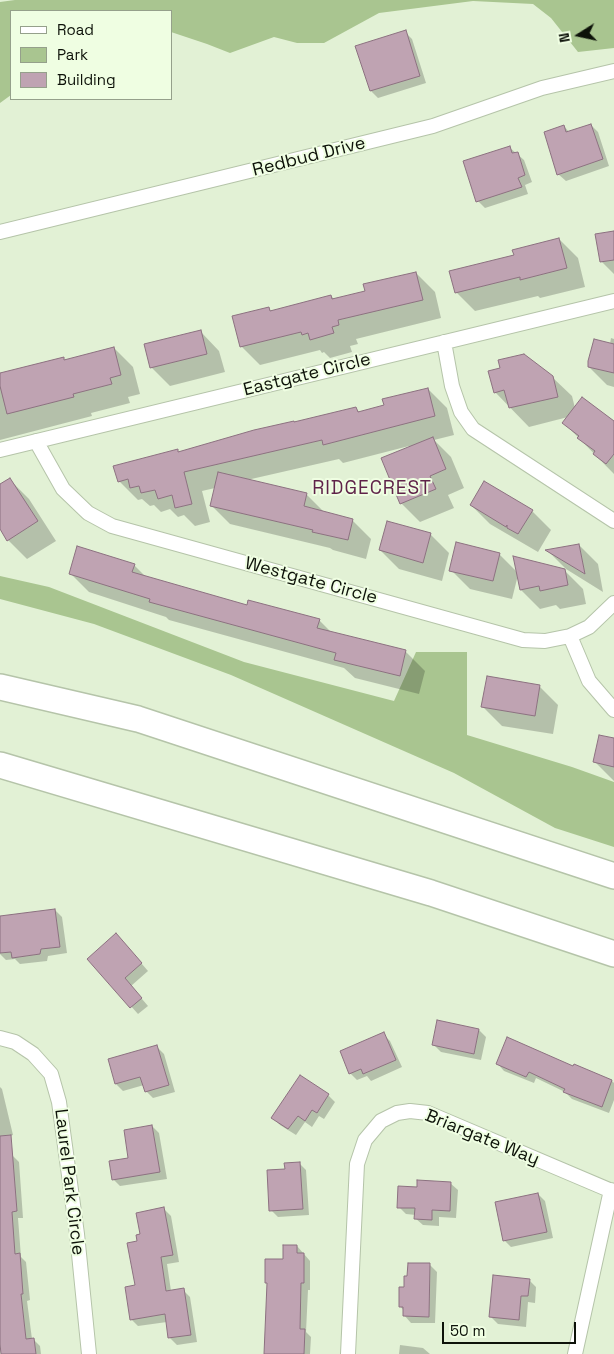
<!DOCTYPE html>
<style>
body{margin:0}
#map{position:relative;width:614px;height:1354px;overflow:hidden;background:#e2f1d5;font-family:"Space Grotesk",sans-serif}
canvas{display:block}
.legend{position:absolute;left:10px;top:10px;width:162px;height:90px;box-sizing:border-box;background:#effee2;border:1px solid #95a08b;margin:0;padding:6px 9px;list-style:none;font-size:15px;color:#0d1209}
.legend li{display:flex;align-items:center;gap:10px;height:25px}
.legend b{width:25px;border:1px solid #95a08b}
.north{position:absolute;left:554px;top:10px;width:50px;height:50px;-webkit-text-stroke:4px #effee2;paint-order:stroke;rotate:260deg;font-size:14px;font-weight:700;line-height:20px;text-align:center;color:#0d1209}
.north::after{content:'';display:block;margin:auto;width:18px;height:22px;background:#0d1209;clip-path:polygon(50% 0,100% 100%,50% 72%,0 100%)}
.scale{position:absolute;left:442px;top:1322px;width:134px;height:22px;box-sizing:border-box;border:2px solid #0d1209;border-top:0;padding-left:6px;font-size:15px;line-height:18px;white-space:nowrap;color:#0d1209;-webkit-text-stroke:4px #effee2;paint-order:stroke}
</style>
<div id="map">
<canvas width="614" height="1354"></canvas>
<ul class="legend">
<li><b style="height:6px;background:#fff"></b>Road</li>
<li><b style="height:14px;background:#a9c590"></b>Park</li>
<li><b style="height:14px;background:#bfa3b2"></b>Building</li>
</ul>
<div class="north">N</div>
<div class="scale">50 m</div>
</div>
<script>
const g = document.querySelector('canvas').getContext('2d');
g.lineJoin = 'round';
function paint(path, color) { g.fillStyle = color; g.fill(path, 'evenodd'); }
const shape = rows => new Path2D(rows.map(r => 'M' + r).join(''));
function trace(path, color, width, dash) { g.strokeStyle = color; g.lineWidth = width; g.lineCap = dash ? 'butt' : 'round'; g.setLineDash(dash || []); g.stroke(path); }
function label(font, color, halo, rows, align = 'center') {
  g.font = font + ' "Space Grotesk",sans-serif'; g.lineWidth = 4; g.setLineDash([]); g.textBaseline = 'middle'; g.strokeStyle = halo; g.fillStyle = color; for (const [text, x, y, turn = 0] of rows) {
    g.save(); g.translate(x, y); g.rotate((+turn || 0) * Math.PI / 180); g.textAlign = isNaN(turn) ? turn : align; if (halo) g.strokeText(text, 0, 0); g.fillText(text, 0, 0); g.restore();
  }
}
const green = shape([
 [15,0,614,0,614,48,578,52,551,18,533,4,473,1,379,13,324,43,297,43,274,37,230,53,207,44,171,32,171,11,11,11,11,95,0,103,0,2],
 [0,576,49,587,244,662,394,701,416,652,467,652,467,735,572,767,614,782,614,847,555,828,454,773,231,675,94,624,0,599]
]);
const shadow = shape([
 [405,32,412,39,426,83,378,98,371,91],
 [591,125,598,132,609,166,566,181,558,174,564,126,569,132],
 [509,147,524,160,532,182,525,185,528,194,485,208,478,201],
 [614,232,614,274,601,261],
 [559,239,578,258,585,287,540,298,538,296,475,311,456,292,515,256],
 [416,273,435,292,441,318,356,339,358,344,350,346,352,352,330,358,324,352,322,353,320,350,260,365,241,346,268,308,272,312,331,296,335,300,367,292],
 [201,332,219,351,225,372,170,386,151,367],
 [611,338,614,339,614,387,607,385,588,366,610,344],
 [114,348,133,367,140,394,128,397,130,403,91,413,92,416,0,440,0,375,63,359,65,361],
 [552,377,572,396,575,408,613,422,614,421,614,474,564,423,568,417,529,427,495,392],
 [428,389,447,408,454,435,434,440,451,457,464,488,448,495,454,508,420,522,401,503,409,446,343,463,339,459,247,480,306,494,325,513,352,520,371,539,366,559,333,550,330,548,230,524,211,505,215,488,202,491,210,522,195,526,184,515,178,517,170,509,161,512,154,505,150,506,142,499,138,500,119,481,177,450,179,453,356,408,360,413,385,406],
 [10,480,29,499,56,541,27,559,8,540,0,527,0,486],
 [471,505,532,511,551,530,538,552,490,524],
 [430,534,449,553,442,581,399,569,380,550],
 [579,545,598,564,603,592,566,569,548,551],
 [499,554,517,572,564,570,583,589,586,604,560,609,556,605,540,609,521,590,518,575,512,599,470,589,451,570],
 [134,565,146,577,248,606,319,620,332,633,406,652,425,671,419,694,355,678,344,668,169,620,166,617,89,592,70,573],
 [539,686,558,705,553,734,502,726,483,707],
 [614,740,614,781,595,762],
 [55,910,62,917,67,953,48,956,47,961,20,964,15,959,6,960,0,954,0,917],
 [123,942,148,971,131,986,148,1006,138,1014,89,959],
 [479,1030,486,1037,481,1060,441,1052,434,1045],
 [383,1034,390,1041,402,1067,371,1081,367,1076,357,1080,350,1073],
 [157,1047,164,1054,175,1092,153,1098,146,1091,144,1085,123,1091,116,1084],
 [497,1063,574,1067,612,1081,614,1083,614,1100,609,1113,572,1099,565,1092,536,1078,534,1083,504,1071],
 [300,1077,328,1095,335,1102,324,1119,319,1116,312,1127,305,1122,296,1135,280,1125,273,1118],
 [0,1087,2,1089,13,1135,0,1138],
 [152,1126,159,1133,167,1179,120,1186,113,1179,129,1159],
 [12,1155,19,1162,23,1218,18,1218,21,1257,26,1262,30,1300,27,1301,32,1339,33,1339,40,1346,41,1354,2,1354,0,1334,0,1156],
 [299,1163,306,1170,309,1215,278,1217,271,1210,286,1170],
 [450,1183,458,1190,456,1218,439,1217,439,1226,423,1225,415,1218,416,1215,406,1214,399,1207,418,1189],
 [538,1194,545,1201,553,1238,511,1247,504,1240],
 [164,1209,171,1216,179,1262,167,1264,171,1291,183,1290,190,1297,197,1342,177,1345,170,1338,167,1322,138,1326,131,1319,136,1286,139,1242,142,1235],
 [297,1246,310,1261,310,1290,308,1290,306,1332,311,1337,310,1354,265,1354,284,1260],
 [430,1265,437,1272,435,1323,411,1323,404,1315,404,1311,400,1306,405,1288],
 [529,1280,536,1287,535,1303,528,1302,526,1327,498,1324,491,1317],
 [400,1345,423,1348,430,1354,399,1354]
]);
const building = shape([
 [406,30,420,76,370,91,355,46,406,30],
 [591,124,603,159,557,175,544,132,564,125,566,132,591,124],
 [510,146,512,153,518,152,525,175,518,178,522,187,476,202,463,161,510,146],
 [614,231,614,260,600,262,595,234,614,231],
 [559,238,567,268,520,280,520,277,455,293,449,271,514,255,512,250,559,238],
 [416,272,423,300,338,320,339,325,332,327,334,333,310,340,308,333,302,335,301,332,240,347,232,316,269,307,270,311,331,295,332,299,365,291,363,284,416,272],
 [201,330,207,354,150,368,144,344,201,330],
 [594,339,614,344,614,373,588,367,588,361,594,339],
 [114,347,121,375,110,378,112,384,73,394,74,397,7,414,0,386,0,373,64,357,64,360,114,347],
 [524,354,553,376,558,397,509,408,504,390,494,393,488,371,500,368,498,360,524,354],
 [428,388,435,416,323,445,322,440,184,472,192,504,175,508,172,495,158,499,155,490,141,493,139,486,130,488,128,479,118,482,113,466,178,449,178,452,254,430,294,421,294,422,356,407,358,412,384,405,382,399,428,388],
 [582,397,614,421,614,454,606,464,593,454,595,451,577,438,579,436,562,423,582,397],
 [433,437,446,469,430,476,436,489,400,504,381,458,433,437],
 [218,472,307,493,304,506,353,519,348,540,312,532,313,530,210,506,218,472],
 [10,478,38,521,7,541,0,529,0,484,10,478],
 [484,481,533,510,518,534,507,528,507,525,506,527,470,505,484,481],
 [387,521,431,533,423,563,379,550,387,521],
 [456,542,500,553,493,581,449,571,456,542],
 [579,544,585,574,545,550,579,544],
 [77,546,135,564,132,572,247,605,248,600,320,619,317,628,406,650,400,676,334,660,336,653,149,602,150,599,69,574,77,546],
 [513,556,565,569,568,585,540,591,539,586,520,590,513,556],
 [487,676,540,685,535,716,481,707,487,676],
 [599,735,614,738,614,767,593,762,599,735],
 [55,909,60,947,41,949,40,954,12,958,11,952,0,953,0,916,55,909],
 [116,933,142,963,125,978,142,998,130,1008,87,959,116,933],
 [437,1020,479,1029,474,1054,432,1045,437,1020],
 [384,1032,396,1060,363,1074,361,1069,349,1074,340,1051,384,1032],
 [507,1037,573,1066,574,1064,612,1080,602,1107,563,1092,565,1089,529,1072,526,1077,496,1064,507,1037],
 [157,1045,169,1085,145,1092,140,1077,115,1084,108,1059,157,1045],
 [300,1075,329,1094,317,1113,312,1110,305,1121,298,1116,288,1129,271,1118,300,1075],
 [152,1125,160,1172,112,1180,109,1161,128,1158,124,1130,152,1125],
 [11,1135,17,1211,12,1212,15,1254,20,1253,23,1294,21,1294,26,1339,34,1338,36,1354,1,1354,0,1344,0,1136,11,1135],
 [300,1162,303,1209,269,1211,267,1170,285,1169,284,1163,300,1162],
 [417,1180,451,1182,450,1211,432,1210,432,1220,414,1219,415,1208,397,1208,398,1186,417,1187,417,1180],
 [538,1193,547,1232,503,1241,495,1202,538,1193],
 [164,1207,173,1255,161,1257,166,1291,184,1288,191,1335,168,1338,165,1314,130,1320,125,1287,135,1285,127,1243,137,1241,136,1235,140,1234,136,1213,164,1207],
 [283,1245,297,1245,297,1253,304,1253,304,1283,301,1283,300,1329,305,1329,304,1354,264,1354,267,1283,265,1283,265,1259,283,1259,283,1245],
 [408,1263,430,1263,429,1317,403,1316,403,1307,399,1307,399,1287,404,1287,404,1276,407,1276,408,1263],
 [493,1275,530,1279,528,1296,521,1296,519,1320,489,1317,493,1275]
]);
const minor = shape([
 [0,232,433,126,542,88,614,71],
 [444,342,452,386,461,412,473,429,614,521],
 [36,441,63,489,88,513,112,526,523,640,545,641,570,636,589,627,614,603],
 [0,450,614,301],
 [570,636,589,681,614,710],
 [0,1038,15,1042,33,1054,51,1074,59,1102,77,1234,89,1354],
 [348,1354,357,1164,365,1140,381,1121,397,1113,410,1111,428,1113,614,1192],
 [575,1354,611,1190]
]);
const motorway = shape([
 [0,687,138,719,614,876],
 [0,765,431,893,614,954]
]);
const streetNames = [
 ["Redbud Drive",309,157,-14],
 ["Eastgate Circle",307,375,-14],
 ["Westgate Circle",311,581,15],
 ["Briargate Way",482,1138,22],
 ["Laurel Park Circle",69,1182,83]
];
const neighbourhoodNames = [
 ["RIDGECREST",372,489]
];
paint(green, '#a9c590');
paint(shadow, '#0003');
paint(building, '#bfa3b2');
trace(building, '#8c7180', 1);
trace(minor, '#b5c4a9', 16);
trace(motorway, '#b5c4a9', 28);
trace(minor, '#fff', 14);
trace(motorway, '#fff', 25);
label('18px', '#0d1209', '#effee2', streetNames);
g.letterSpacing = '1px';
label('19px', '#5f2349', '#effee2', neighbourhoodNames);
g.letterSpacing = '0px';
</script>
